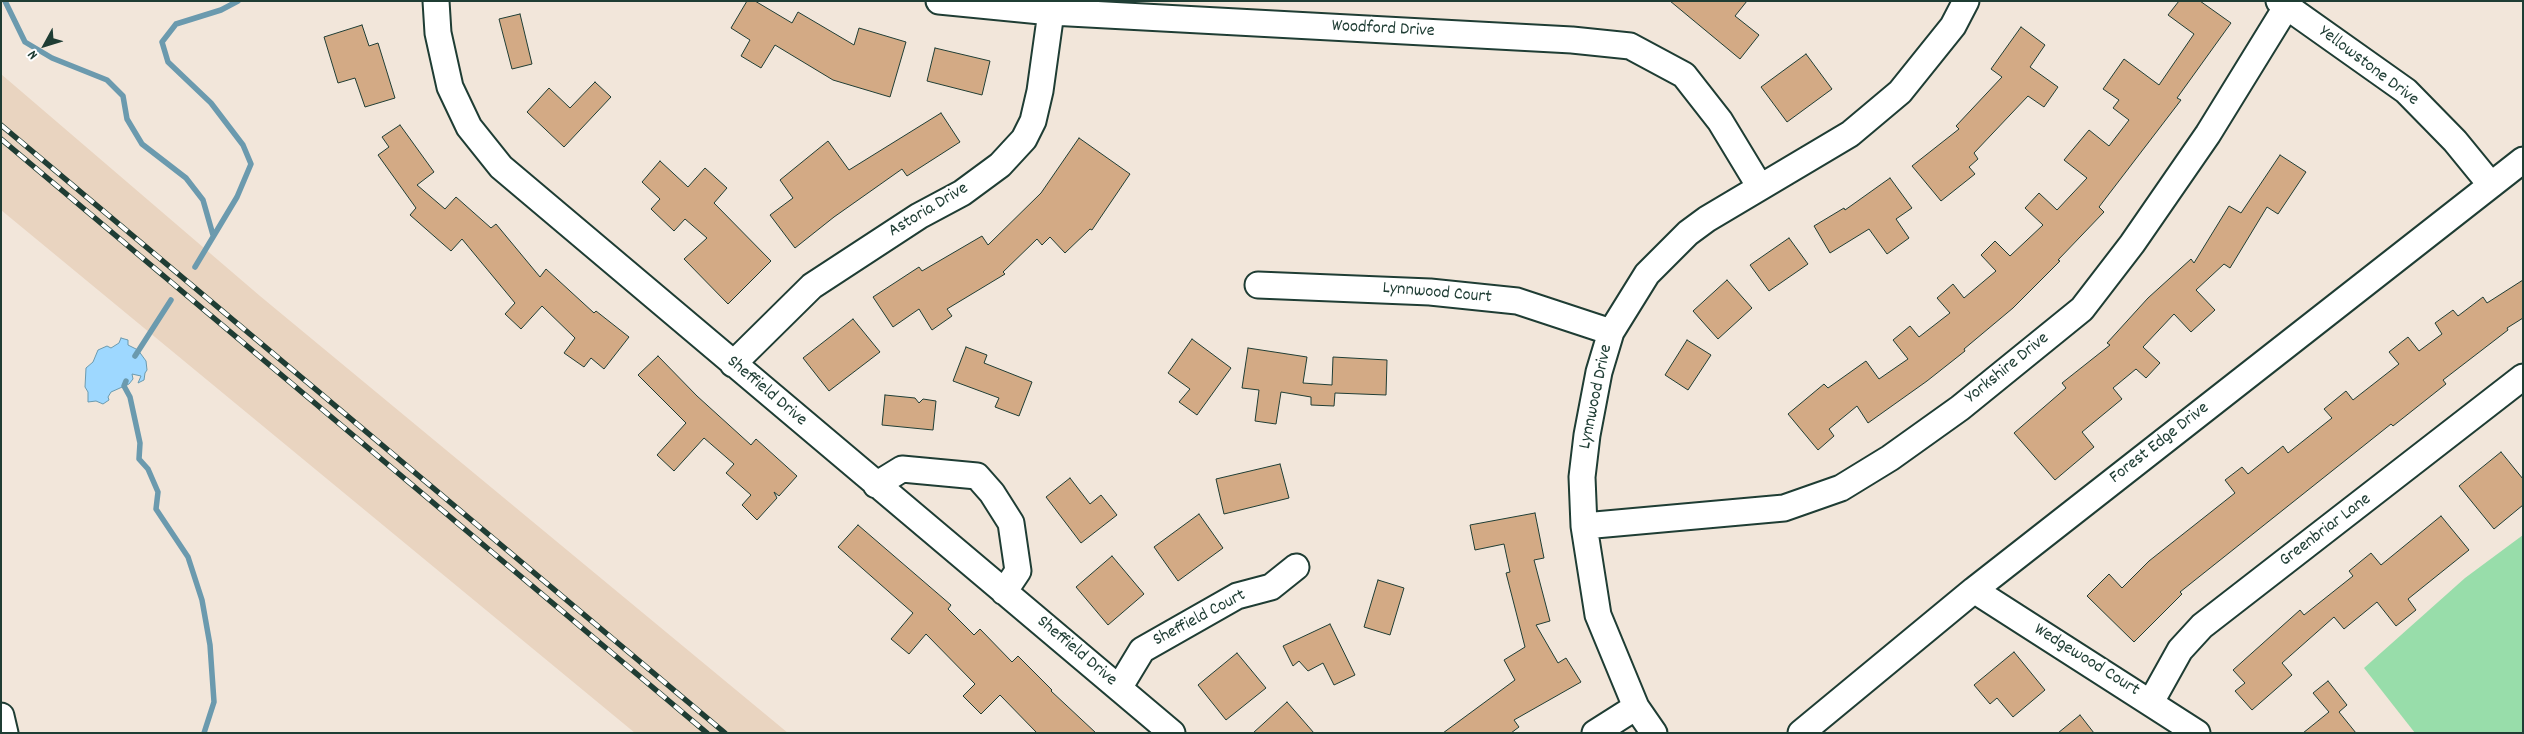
<!DOCTYPE html>
<style>
body{margin:0}
#map{position:relative;width:2524px;height:734px;overflow:hidden;background:#f2e6da;font-family:Dekko,sans-serif}
canvas{display:block}
.frame{position:absolute;inset:0;border:2px solid #1f3d34;pointer-events:none}
.north{position:absolute;left:20px;top:20px;width:50px;height:50px;-webkit-text-stroke:4px #fff;paint-order:stroke;rotate:231deg;font-size:14px;font-weight:700;line-height:20px;text-align:center;color:#1f3d34}
.north::after{content:'';display:block;margin:auto;width:18px;height:22px;background:#1f3d34;clip-path:polygon(50% 0,100% 100%,50% 72%,0 100%)}
</style>
<div id="map">
<canvas width="2524" height="734"></canvas>
<div class="frame"></div>
<div class="north">N</div>
</div>
<script>
const g = document.querySelector('canvas').getContext('2d');
g.lineJoin = 'round';
function paint(path, color) { g.fillStyle = color; g.fill(path, 'evenodd'); }
const shape = rows => new Path2D(rows.map(r => 'M' + r).join(''));
function trace(path, color, width, dash) { g.strokeStyle = color; g.lineWidth = width; g.lineCap = dash ? 'butt' : 'round'; g.setLineDash(dash || []); g.stroke(path); }
function label(font, color, halo, rows, align = 'center') {
  g.font = font + ' Dekko,sans-serif'; g.lineWidth = 5; g.setLineDash([]); g.textBaseline = 'middle'; g.strokeStyle = halo; g.fillStyle = color; for (const [text, x, y, turn = 0] of rows) {
    g.save(); g.translate(x, y); g.rotate((+turn || 0) * Math.PI / 180); g.textAlign = isNaN(turn) ? turn : align; if (halo) g.strokeText(text, 0, 0); g.fillText(text, 0, 0); g.restore();
  }
}
const built = shape([
 [1,74,260,296,788,733,635,733,1,210]
]);
const green = shape([
 [2523,535,2523,733,2415,733,2364,668,2465,578]
]);
const water = shape([
 [121,338,128,340,128,345,138,350,146,361,147,370,145,373,144,380,138,383,141,376,132,374,133,379,129,384,111,392,108,397,109,400,103,404,96,401,88,402,88,392,85,387,86,368,93,362,98,350,107,346,111,348,119,343,121,338]
]);
const stream = shape([
 [5,1,25,42,52,58,107,80,123,96,127,119,142,144,186,178,203,200,213,235],
 [195,267,237,197,251,164,243,145,211,103,168,62,162,42,176,24,221,10,238,1],
 [135,356,171,300],
 [126,381,124,386,130,397,140,443,139,459,148,469,158,492,156,509,188,557,202,600,210,645,214,702,204,733]
]);
const building = shape([
 [747,1,755,1,792,23,798,12,854,45,859,28,906,42,890,97,833,80,775,45,761,68,741,56,750,40,731,28,747,1],
 [1670,1,1747,1,1735,16,1759,35,1740,59,1670,1],
 [2179,1,2200,1,2231,23,2177,98,2181,100,2099,207,2104,212,2058,260,2060,261,2013,308,1964,349,1965,351,1927,381,1868,423,1857,406,1829,429,1834,436,1818,450,1788,414,1824,384,1828,388,1866,361,1879,379,1908,359,1893,340,1910,326,1919,337,1950,313,1937,298,1953,284,1964,298,1996,271,1981,255,1995,241,2010,256,2043,225,2025,208,2039,193,2057,210,2087,178,2064,160,2089,130,2109,146,2129,120,2113,108,2119,100,2103,89,2124,59,2159,85,2194,34,2168,15,2179,1],
 [520,14,532,64,512,69,499,19,520,14],
 [362,25,369,46,378,43,395,98,365,107,355,78,338,83,324,37,362,25],
 [2021,27,2045,45,2030,67,2058,87,2044,107,2028,96,1974,153,1978,159,1969,167,1975,174,1941,201,1912,166,1959,129,1956,126,2002,77,1991,69,2021,27],
 [935,48,990,61,982,95,927,81,935,48],
 [1806,54,1832,89,1787,122,1761,87,1806,54],
 [595,82,611,97,564,147,527,112,549,88,570,108,595,82],
 [941,113,960,142,907,176,902,169,834,217,795,248,770,215,793,198,780,180,828,141,849,170,941,113],
 [400,125,434,172,417,185,445,209,456,197,491,228,496,224,540,277,546,269,594,313,596,311,629,337,604,369,591,358,584,367,564,353,575,338,542,306,521,329,505,314,515,303,462,239,451,251,410,215,416,208,378,155,389,147,382,137,400,125],
 [1079,138,1130,174,1092,230,1090,229,1065,253,1050,237,1042,245,1037,239,1003,272,1005,274,947,309,952,316,932,330,919,309,893,327,873,297,919,267,922,271,982,236,988,245,1041,193,1079,138],
 [2280,155,2306,172,2278,214,2267,207,2230,268,2224,264,2196,290,2215,310,2191,332,2174,314,2143,347,2160,363,2146,378,2136,369,2113,388,2122,399,2082,432,2094,447,2055,480,2014,433,2066,388,2062,383,2110,345,2107,343,2148,298,2191,259,2194,263,2229,206,2241,213,2280,155],
 [660,161,688,187,705,168,727,188,714,203,771,261,728,304,684,259,707,238,685,219,674,231,651,209,660,199,642,182,660,161],
 [1890,178,1912,208,1896,219,1909,238,1887,254,1869,229,1830,253,1814,226,1844,208,1845,210,1890,178],
 [1789,238,1808,264,1769,291,1750,265,1789,238],
 [1727,280,1752,308,1718,339,1693,311,1727,280],
 [2523,280,2523,318,2507,328,2508,330,2443,380,2446,384,2393,426,2391,424,2180,592,2182,594,2134,642,2087,596,2109,574,2122,588,2149,561,2235,493,2225,480,2242,467,2248,474,2283,446,2288,453,2332,418,2324,409,2346,391,2353,400,2399,364,2389,352,2408,337,2419,351,2442,334,2435,323,2453,310,2458,316,2483,297,2487,303,2523,280],
 [853,319,880,352,829,391,803,358,853,319],
 [1192,339,1231,368,1197,415,1179,402,1190,389,1168,373,1192,339],
 [1687,340,1711,355,1688,390,1665,375,1687,340],
 [966,347,987,355,984,363,1032,382,1019,416,995,407,999,398,953,381,966,347],
 [1248,348,1307,357,1303,383,1332,385,1333,357,1387,360,1386,395,1335,393,1334,406,1311,405,1311,397,1281,392,1276,424,1255,421,1259,390,1242,388,1248,348],
 [658,356,697,396,751,445,756,439,797,476,779,496,774,492,777,498,757,520,742,505,751,495,726,473,734,464,704,438,674,471,657,455,686,423,638,375,658,356],
 [885,395,915,398,919,403,923,399,936,401,933,430,882,425,885,395],
 [2501,452,2523,479,2523,505,2494,529,2459,486,2501,452],
 [1280,464,1289,498,1224,514,1216,479,1280,464],
 [1070,478,1090,504,1101,495,1117,515,1081,543,1046,497,1070,478],
 [1535,513,1544,558,1534,560,1550,621,1536,625,1558,663,1566,658,1581,682,1514,720,1519,727,1511,733,1443,733,1515,680,1504,660,1525,647,1506,573,1510,572,1504,544,1475,550,1470,525,1535,513],
 [1199,514,1223,548,1178,581,1154,547,1199,514],
 [2441,516,2469,550,2408,599,2416,610,2396,626,2377,602,2344,629,2334,617,2282,663,2292,675,2252,710,2235,691,2245,683,2233,670,2300,610,2304,615,2353,576,2349,571,2371,553,2381,565,2441,516],
 [858,525,951,605,948,609,974,635,980,629,1012,662,1018,656,1052,690,1051,691,1096,733,1037,733,1000,695,981,714,963,696,975,684,926,634,909,654,891,639,913,613,838,547,858,525],
 [1112,556,1144,594,1108,625,1076,587,1112,556],
 [1378,580,1404,588,1390,635,1364,627,1378,580],
 [1330,624,1355,675,1334,685,1323,663,1308,671,1299,661,1293,666,1283,646,1330,624],
 [2014,652,2045,690,2013,717,1997,698,1990,704,1974,685,2014,652],
 [1237,653,1266,688,1226,720,1198,685,1237,653],
 [2328,681,2347,705,2339,712,2356,733,2303,733,2329,712,2313,693,2328,681],
 [1287,702,1314,733,1253,733,1287,702],
 [2080,715,2094,733,2058,733,2080,715]
]);
const minor = shape([
 [436,1,438,33,450,87,469,127,501,167,1172,733],
 [939,1,1051,12,1572,40,1630,46,1684,75,1720,121,1760,187],
 [2279,1,2406,91,2455,141,2491,185],
 [1258,285,1430,292,1517,301,1611,332],
 [733,364,812,286,919,216,962,193,1000,165,1024,139,1033,121,1040,91,1051,12],
 [876,485,902,469,977,476,992,493,1011,523,1018,571,1004,592],
 [1584,526,1784,508,1841,488,1890,458,1960,408,2082,309,2132,244,2208,134,2290,1],
 [1974,590,2197,733],
 [1119,688,1142,650,1237,596,1271,587,1296,567],
 [2151,702,2180,650,2202,626,2523,377],
 [1,716,5,733],
 [1595,733,1636,707],
 [1654,733,1636,707,1598,615,1584,526,1582,477,1587,435,1599,372,1611,332,1647,274,1688,233,1707,219,1850,134,1900,92,1953,26,1966,1],
 [1801,733,1974,590,2523,160]
]);
const rail = shape([
 [1,125,725,733],
 [1,139,707,733]
]);
const streetNames = [
 ["Woodford Drive",1383,30,3],
 ["Yellowstone Drive",2368,67,37],
 ["Astoria Drive",929,211,-31],
 ["Lynnwood Court",1437,294,5],
 ["Yorkshire Drive",2008,369,-39],
 ["Sheffield Drive",766,392,40],
 ["Lynnwood Drive",1597,397,-78],
 ["Forest Edge Drive",2160,444,-38],
 ["Greenbriar Lane",2326,531,-37],
 ["Sheffield Court",1200,619,-28],
 ["Sheffield Drive",1076,652,40],
 ["Wedgewood Court",2086,661,32]
];
paint(built, '#e9d4c0');
paint(green, '#98ddaa');
paint(water, '#9ed8ff');
trace(water, '#6b9aae', 1);
trace(stream, '#6b9aae', 5.5);
paint(building, '#d3aa85');
trace(building, '#1f3d34', 1);
trace(minor, '#1f3d34', 29);
trace(minor, '#fff', 25);
trace(rail, '#1f3d34', 5.5);
trace(rail, '#fff', 4, [11]);
label('18px', '#1f3d34', '#fff', streetNames);
</script>
